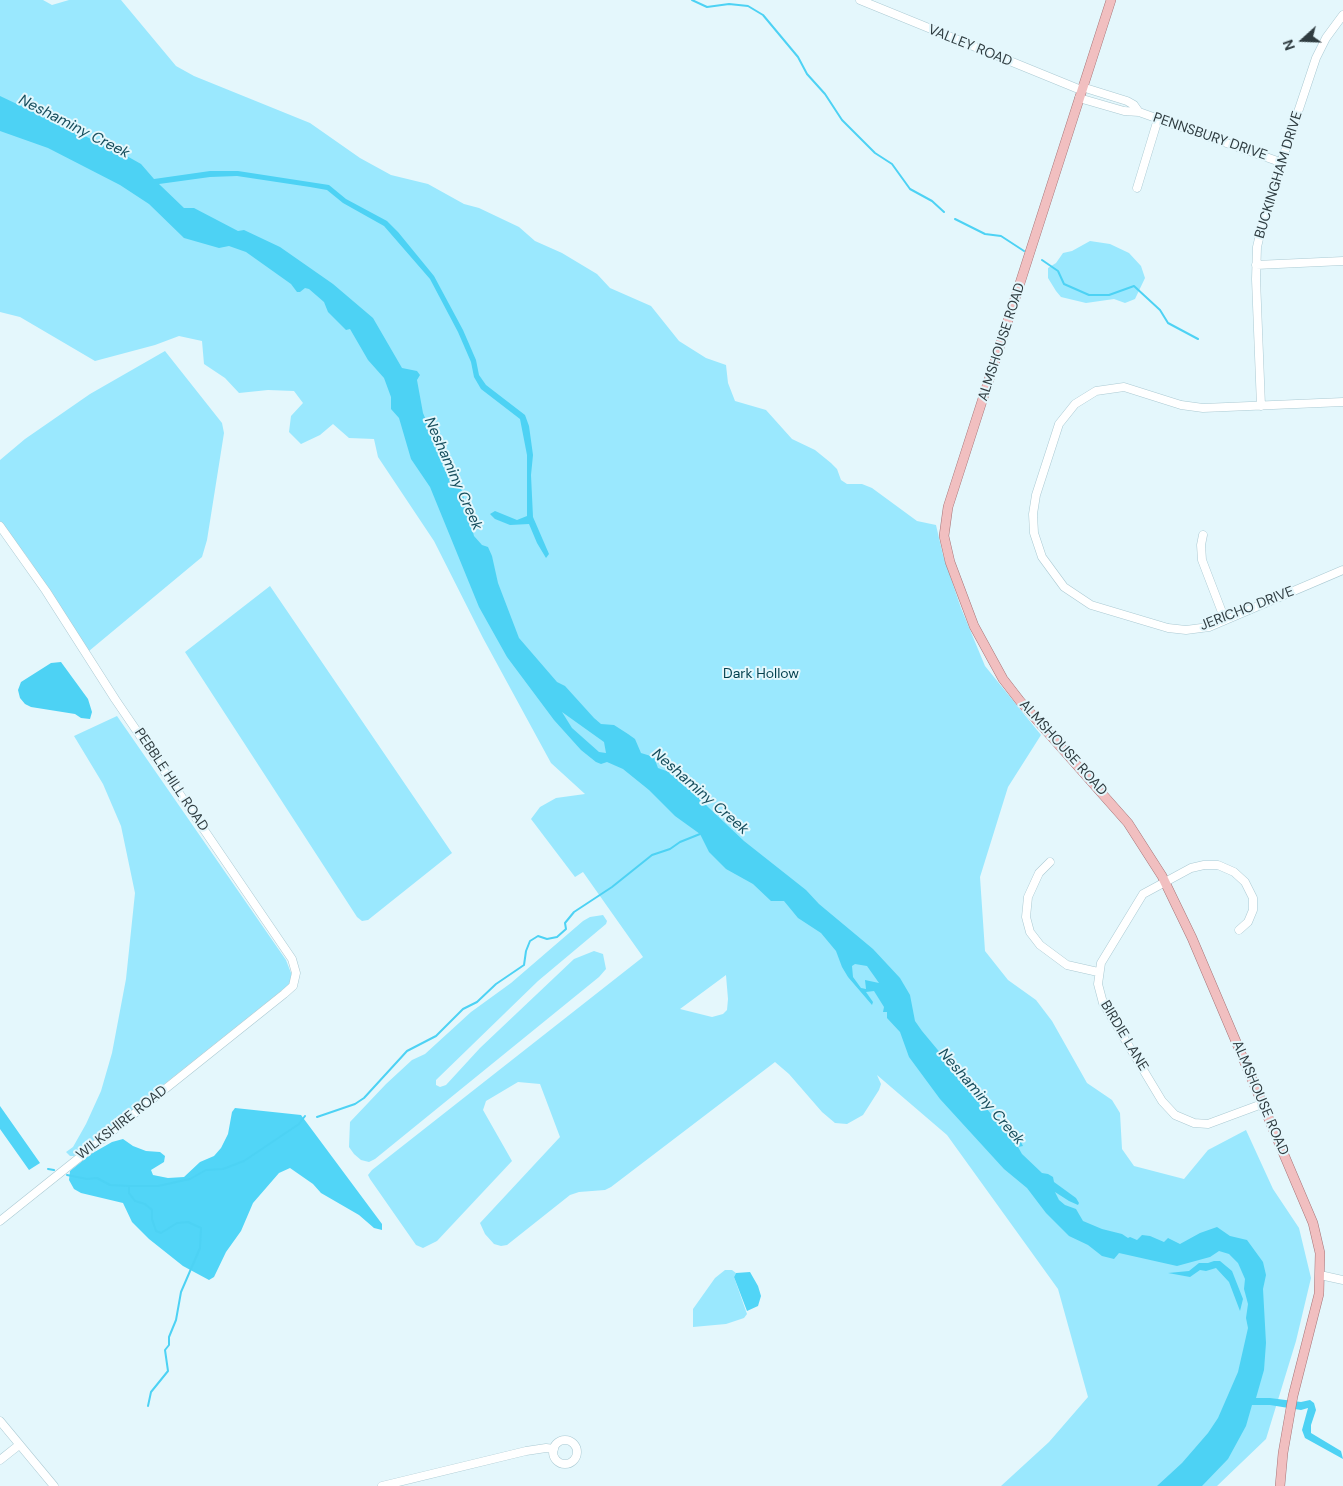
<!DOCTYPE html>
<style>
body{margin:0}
#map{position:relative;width:1343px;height:1486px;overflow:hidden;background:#e4f7fc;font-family:"DM Sans",sans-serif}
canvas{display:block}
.north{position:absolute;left:1278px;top:15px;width:50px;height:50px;-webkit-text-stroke:4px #e4f7fc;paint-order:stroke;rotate:250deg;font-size:14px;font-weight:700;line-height:20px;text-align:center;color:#2f3c40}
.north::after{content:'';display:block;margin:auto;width:18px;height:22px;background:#2f3c40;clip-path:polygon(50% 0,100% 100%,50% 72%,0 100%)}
</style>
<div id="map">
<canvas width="1343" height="1486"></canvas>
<div class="north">N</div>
</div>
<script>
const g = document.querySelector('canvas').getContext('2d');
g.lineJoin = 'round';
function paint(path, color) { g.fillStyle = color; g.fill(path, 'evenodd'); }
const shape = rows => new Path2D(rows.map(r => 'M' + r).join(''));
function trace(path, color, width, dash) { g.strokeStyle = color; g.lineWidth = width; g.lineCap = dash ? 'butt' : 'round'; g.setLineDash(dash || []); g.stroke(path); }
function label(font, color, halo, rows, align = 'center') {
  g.font = font + ' "DM Sans",sans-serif'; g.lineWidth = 4; g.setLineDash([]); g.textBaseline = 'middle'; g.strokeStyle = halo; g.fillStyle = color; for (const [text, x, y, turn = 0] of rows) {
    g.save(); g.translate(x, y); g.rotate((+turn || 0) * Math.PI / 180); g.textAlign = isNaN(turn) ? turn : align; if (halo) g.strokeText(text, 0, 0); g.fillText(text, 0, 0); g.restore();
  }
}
const green = shape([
 [0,0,43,0,52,5,69,0,121,0,176,66,194,76,310,123,360,158,391,175,428,184,464,204,479,208,519,227,535,241,562,253,597,274,610,288,651,306,679,341,706,358,726,365,728,383,735,401,766,410,792,439,815,450,831,463,837,469,841,480,847,484,862,484,872,488,917,521,936,525,943,555,961,608,985,666,1041,735,1008,787,980,877,985,951,1008,980,1036,1000,1052,1021,1087,1083,1112,1100,1120,1113,1122,1149,1134,1166,1184,1179,1208,1150,1246,1130,1273,1189,1299,1228,1311,1278,1296,1341,1266,1439,1217,1486,1001,1486,1049,1442,1088,1397,1058,1289,947,1135,877,1075,881,1084,879,1090,863,1115,847,1124,835,1123,822,1112,789,1074,775,1062,611,1187,605,1190,579,1192,570,1195,507,1245,501,1246,494,1244,485,1234,480,1223,560,1137,540,1084,518,1082,486,1101,483,1110,512,1161,437,1241,423,1248,416,1245,370,1179,368,1175,372,1170,643,957,583,872,575,877,531,819,540,807,556,798,585,794,551,763,483,638,434,541,378,457,374,439,349,438,333,424,320,435,301,444,289,432,291,416,303,403,294,391,268,390,239,393,225,378,204,364,202,341,179,336,155,345,95,361,20,317,0,312],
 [726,975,728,999,727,1010,723,1014,712,1017,680,1009],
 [1090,241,1110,244,1129,253,1141,266,1145,278,1135,299,1125,303,1114,299,1086,303,1061,297,1056,291,1048,278,1048,268,1056,263,1063,253,1072,251],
 [165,351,222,423,224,433,207,540,202,557,89,651,28,558,0,522,0,460,25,439,90,394],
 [270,586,452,853,368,920,362,921,357,917,185,652],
 [117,716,286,960,291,973,291,983,74,1156,70,1156,66,1152,73,1147,86,1124,101,1091,112,1053,126,979,135,893,121,826,103,784,74,736],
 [603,915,607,921,606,924,538,981,436,1080,436,1085,440,1087,446,1085,480,1048,574,959,594,951,603,954,606,969,599,977,375,1159,369,1162,361,1160,354,1154,349,1147,350,1122,386,1084,412,1060,425,1054,471,1012,511,983,583,921,590,917],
 [725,1270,732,1270,736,1273,734,1277,747,1314,744,1318,726,1324,693,1327,693,1309,715,1278]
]);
const forest = shape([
 [0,1106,40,1163,29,1170,0,1129],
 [235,1108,301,1115,382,1224,382,1230,374,1228,359,1215,321,1193,313,1184,290,1168,279,1173,253,1203,241,1231,226,1252,214,1277,209,1280,183,1266,149,1239,132,1222,123,1203,81,1193,74,1189,69,1180,70,1171,91,1154,112,1142,123,1139,133,1146,146,1151,160,1152,165,1156,164,1162,151,1170,153,1175,168,1178,184,1177,200,1162,214,1156,221,1148,228,1134,232,1112],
 [750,1272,758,1286,761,1296,758,1306,747,1311,734,1277,736,1273]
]);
const water = shape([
 [0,96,125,155,141,164,154,179,210,171,238,171,329,185,346,199,387,221,398,232,434,276,463,330,476,360,479,375,486,385,525,415,529,426,533,455,531,475,533,517,549,554,546,558,537,543,529,524,510,525,495,519,490,514,495,511,517,520,527,516,527,455,520,419,481,389,474,377,471,362,458,332,430,279,384,226,343,203,327,190,310,187,237,176,210,177,159,184,184,208,194,208,238,231,244,230,280,247,333,284,373,318,402,368,417,371,420,375,417,380,423,413,436,444,447,461,462,491,474,536,482,545,488,547,492,556,498,583,519,638,557,682,565,686,594,718,601,724,614,725,628,734,635,739,641,753,654,757,658,768,675,774,685,782,708,807,744,841,806,890,819,904,873,949,900,978,910,995,915,1021,922,1031,997,1121,1020,1140,1023,1146,1018,1147,1022,1154,1042,1173,1048,1174,1053,1177,1054,1182,1076,1198,1079,1203,1078,1205,1069,1201,1055,1192,1059,1200,1065,1205,1076,1209,1083,1221,1102,1229,1122,1234,1128,1238,1130,1237,1137,1240,1142,1235,1150,1236,1164,1242,1168,1238,1180,1244,1200,1233,1217,1227,1230,1236,1247,1240,1263,1262,1266,1275,1263,1289,1266,1343,1264,1370,1256,1398,1270,1398,1301,1402,1310,1400,1314,1403,1316,1410,1311,1425,1311,1433,1341,1451,1343,1459,1305,1438,1302,1430,1308,1408,1301,1410,1270,1405,1252,1405,1246,1426,1228,1459,1202,1486,1157,1486,1182,1463,1208,1433,1218,1418,1238,1372,1248,1328,1246,1318,1248,1304,1244,1289,1245,1279,1238,1263,1229,1254,1219,1251,1210,1257,1177,1266,1119,1253,1114,1259,1102,1256,1088,1245,1069,1236,1046,1213,1027,1188,1004,1169,940,1099,909,1057,900,1032,887,1018,887,1012,883,1012,884,1007,874,991,866,992,873,1002,872,1005,848,977,842,967,836,951,821,933,798,918,784,901,771,901,753,884,726,869,709,852,700,834,675,816,649,790,623,769,607,762,601,764,596,762,581,750,554,720,507,657,479,607,430,487,411,459,399,418,391,409,391,397,384,378,368,360,350,329,346,330,328,312,324,302,309,289,305,288,300,292,297,292,291,284,246,252,229,246,219,248,184,238,149,204,120,185,48,148,0,131],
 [562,712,604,742,606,753,599,752,572,728],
 [855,964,867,966,879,983,865,980,866,989,861,988,853,977,852,966],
 [61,662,88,699,92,712,90,719,81,718,75,714,31,707,25,704,20,698,18,690,21,682,51,663],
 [1214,1261,1220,1261,1232,1271,1243,1299,1240,1311,1229,1282,1216,1268,1206,1271,1200,1270,1190,1277,1168,1273,1189,1271,1199,1263,1208,1263]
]);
const stream = shape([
 [692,0,707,7,729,4,748,6,763,15,798,57,807,74,825,94,842,120,875,153,892,164,910,189,932,201,944,212],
 [955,219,985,234,1001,236,1024,251],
 [1042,260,1058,271,1064,284,1089,295,1109,295,1134,286,1160,310,1168,323,1198,339],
 [317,1117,355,1104,364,1098,407,1051,436,1036,463,1009,477,1002,496,984,524,965,526,951,530,941,538,936,547,939,557,937,566,929,565,923,574,912,612,887,652,855,670,849,680,842,700,834],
 [48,1169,54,1170],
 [67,1175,87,1179,97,1178,110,1185,129,1186,158,1186,190,1179,206,1170,223,1169,244,1161,299,1124,305,1116],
 [129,1186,129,1193,135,1201,145,1204,152,1210,152,1219,156,1231,161,1233,177,1223,188,1222,201,1228,200,1248,181,1292,176,1320,169,1337,169,1345,165,1350,168,1371,151,1392,148,1406]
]);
const minor = shape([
 [860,0,1081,90],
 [1082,87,1127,101,1134,105,1139,112],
 [1079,98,1124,111,1139,112,1280,162],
 [1137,188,1158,119],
 [1256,265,1343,261],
 [1343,402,1203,408,1181,405,1124,387,1096,391,1075,404,1059,424,1036,495,1033,514,1034,533,1042,557,1064,587,1091,605,1168,628,1186,630,1209,627,1343,570],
 [1261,406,1256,279,1257,247,1267,205,1316,58,1326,38,1343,15],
 [0,526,46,591,115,699,292,959,296,973,293,986,284,994,0,1221],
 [1203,535,1201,545,1202,560,1225,620],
 [1050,862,1039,873,1028,897,1026,917,1030,932,1040,945,1067,965,1098,972],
 [1239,930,1248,922,1253,910,1253,898,1245,882,1234,872,1218,865,1204,865,1191,868,1143,894,1101,963,1098,984,1103,1003,1162,1101,1175,1115,1194,1123,1208,1124,1262,1104],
 [1320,1275,1343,1280],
 [0,1421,54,1486],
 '553 1452a12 12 0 1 1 24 0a12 12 0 1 1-24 0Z',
 [0,1460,19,1445],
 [382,1486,526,1451,546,1448,554,1449]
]);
const major = shape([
 [1111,0,948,507,944,536,950,562,974,626,1003,679,1020,701,1128,823,1162,876,1192,938,1313,1223,1320,1253,1319,1294,1293,1396,1283,1453,1280,1486]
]);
const streetNames = [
 ["VALLEY ROAD",970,46,22],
 ["PENNSBURY DRIVE",1210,137,19],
 ["BUCKINGHAM DRIVE",1279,175,-73],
 ["ALMSHOUSE ROAD",1002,342,-72],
 ["JERICHO DRIVE",1247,609,-21],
 ["ALMSHOUSE ROAD",1063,748,48],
 ["PEBBLE HILL ROAD",171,780,56],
 ["BIRDIE LANE",1124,1036,59],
 ["ALMSHOUSE ROAD",1260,1098,67],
 ["WILKSHIRE ROAD",122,1123,-38]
];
const parkNames = [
 ["Dark Hollow",761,674]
];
const waterNames = [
 ["Neshaminy Creek",74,127,27],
 ["Neshaminy Creek",453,474,66],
 ["Neshaminy Creek",700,792,41],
 ["Neshaminy Creek",981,1097,49]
];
paint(green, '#9ae8fe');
paint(forest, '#51d5f7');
paint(water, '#4dd2f4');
trace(stream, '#4dd2f4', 2);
trace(minor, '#abcad3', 9);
trace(major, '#a77578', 10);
trace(minor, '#fff', 8);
trace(major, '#f1bfc0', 9);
label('14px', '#2f3c40', '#e4f7fc', streetNames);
label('14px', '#003e4c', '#e4f7fc', parkNames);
label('italic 15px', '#174e5d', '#e4f7fc', waterNames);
</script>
